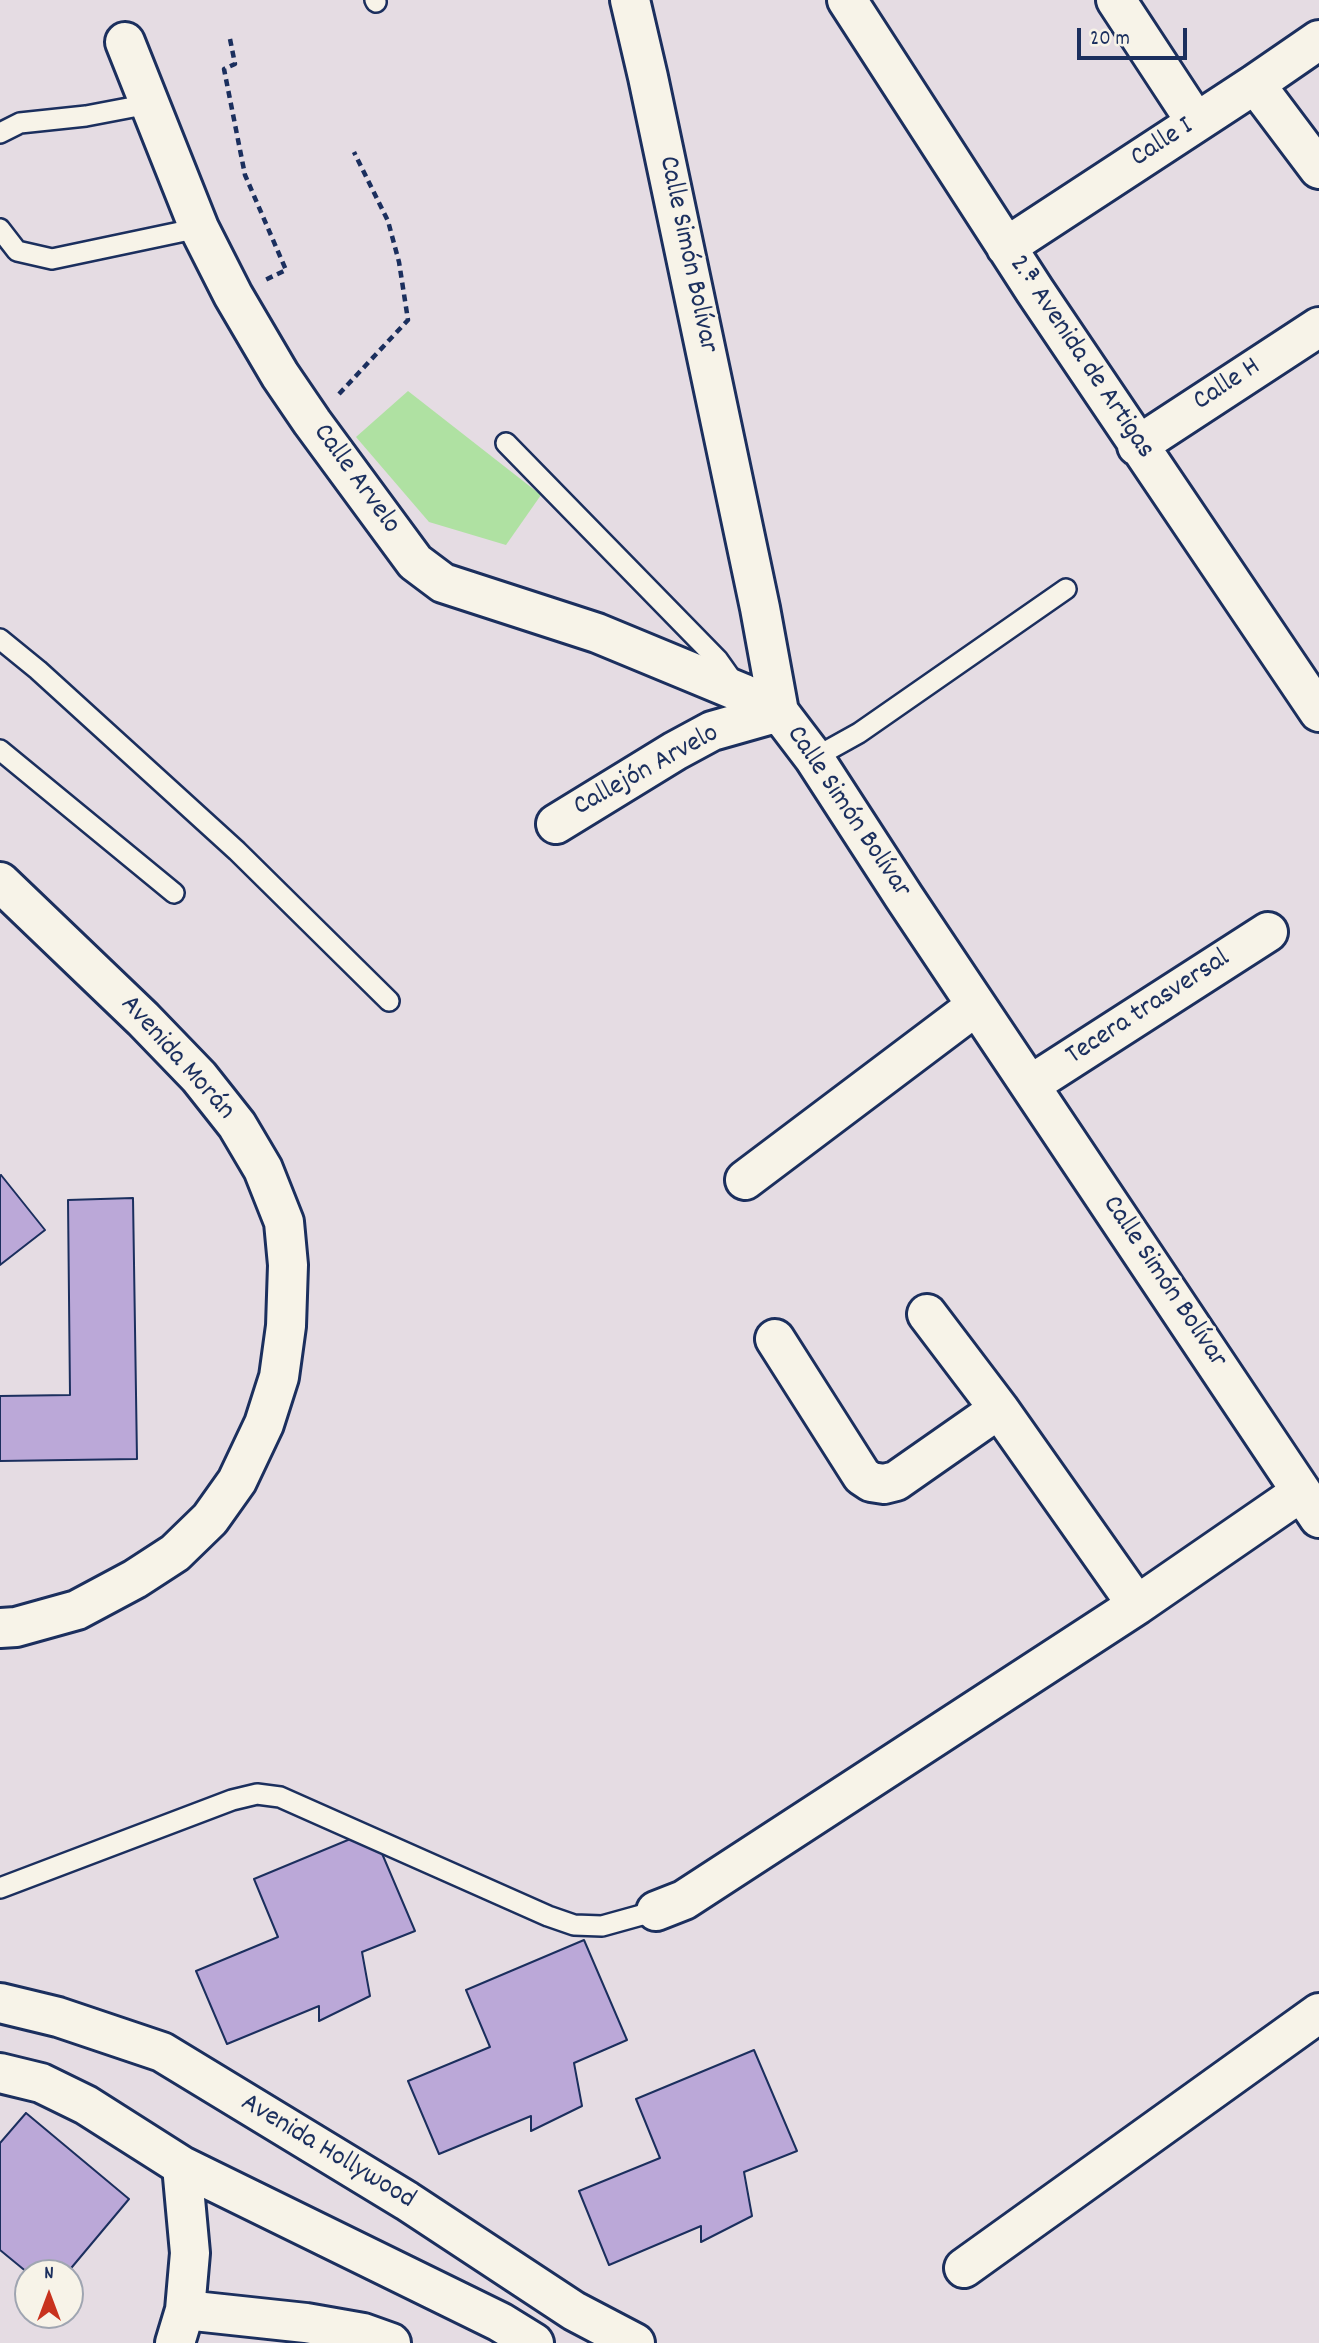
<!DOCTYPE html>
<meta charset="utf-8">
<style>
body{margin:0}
#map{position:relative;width:1319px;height:2343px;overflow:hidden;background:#e5dce3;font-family:Dekko,sans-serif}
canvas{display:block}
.north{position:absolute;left:14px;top:2259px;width:70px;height:70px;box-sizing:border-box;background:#f7f3e8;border:2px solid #9fa5b1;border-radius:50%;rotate:0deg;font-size:19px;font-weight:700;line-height:28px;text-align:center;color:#1b2f5e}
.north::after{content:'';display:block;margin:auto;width:24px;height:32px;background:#c8321e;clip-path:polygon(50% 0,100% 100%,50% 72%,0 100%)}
.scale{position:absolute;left:1077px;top:28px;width:110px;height:32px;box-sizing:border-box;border:4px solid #1b2f5e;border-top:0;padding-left:9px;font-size:21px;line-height:24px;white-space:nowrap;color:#1b2f5e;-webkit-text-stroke:5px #f7f3e8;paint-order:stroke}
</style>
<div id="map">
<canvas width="1319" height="2343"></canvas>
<div class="north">N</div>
<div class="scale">20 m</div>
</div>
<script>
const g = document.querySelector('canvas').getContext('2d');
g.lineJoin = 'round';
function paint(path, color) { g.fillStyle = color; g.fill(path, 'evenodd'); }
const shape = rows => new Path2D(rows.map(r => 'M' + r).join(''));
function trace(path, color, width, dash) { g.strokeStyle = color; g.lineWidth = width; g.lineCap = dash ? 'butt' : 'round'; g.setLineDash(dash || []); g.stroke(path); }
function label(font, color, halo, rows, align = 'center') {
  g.font = font + ' Dekko,sans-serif'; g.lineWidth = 6; g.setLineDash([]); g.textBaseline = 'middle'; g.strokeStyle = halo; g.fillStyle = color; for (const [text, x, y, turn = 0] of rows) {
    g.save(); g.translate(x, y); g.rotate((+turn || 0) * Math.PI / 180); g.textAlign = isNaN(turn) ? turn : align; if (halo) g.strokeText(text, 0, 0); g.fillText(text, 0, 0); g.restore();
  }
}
const green = shape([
 [408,391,541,495,506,545,429,522,356,437]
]);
const building = shape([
 [1,1175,45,1230,0,1265,0,1176,1,1175],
 [133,1198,137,1459,0,1461,0,1396,70,1395,68,1200,133,1198],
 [372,1830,415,1931,362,1952,370,1996,319,2021,319,2006,227,2044,196,1971,278,1937,254,1879,372,1830],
 [584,1940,627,2040,574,2063,582,2106,531,2131,531,2116,439,2154,408,2081,490,2047,466,1990,584,1940],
 [754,2050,797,2151,744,2172,752,2216,701,2242,701,2226,609,2265,579,2191,660,2158,636,2099,754,2050],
 [26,2113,129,2199,67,2273,28,2273,0,2250,0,2143,26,2113]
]);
const path = shape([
 [230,39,235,64,224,69,245,175,286,270,265,280],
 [339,394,408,320,399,262,388,221,354,152]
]);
const lane = shape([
 [375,0,376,2],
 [0,133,20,123,86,116,149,104],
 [0,229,17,251,52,259,199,228],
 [506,443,718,660,735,684],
 [0,639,38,670,237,851,389,1001],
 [0,750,174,893],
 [814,758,859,733,1066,589],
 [0,1888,232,1800,257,1794,280,1797,548,1916,574,1925,602,1926,656,1911]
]);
const street = shape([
 [630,0,648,77,760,608,779,712,814,758,904,897,1319,1518],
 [847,0,1035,291,1319,712],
 [1116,0,1196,122],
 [125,42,199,228,233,295,280,375,312,422,415,562,443,583,597,633,742,693,779,712],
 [1255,84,1319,169],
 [1006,247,1255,84,1319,40],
 [1137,446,1319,327],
 [556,824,675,751,712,731,779,712],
 [1030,1085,1268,932],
 [745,1180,976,1006],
 [927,1314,999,1409,1137,1605],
 [775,1339,862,1476,871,1482,884,1484,896,1481,999,1409],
 [656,1911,684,1900,1137,1605,1301,1492],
 [0,2003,58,2017,162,2052,407,2201,574,2311,635,2343],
 [0,2073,41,2083,86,2105,182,2166,500,2322,534,2343],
 [964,2268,1319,2013],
 [185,2310,306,2323,363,2333,391,2343],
 [175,2343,185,2310,190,2253,182,2166]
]);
const secondary = shape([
 [0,882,143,1019,199,1077,237,1125,263,1169,284,1222,288,1265,286,1326,279,1377,264,1424,237,1481,210,1519,175,1553,135,1579,77,1610,16,1627,0,1628]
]);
const streetNames = [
 ["Calle I",1163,144,-33],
 ["Calle Simón Bolívar",686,255,78],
 ["2.ª Avenida de Artigas",1080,358,56],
 ["Calle H",1228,386,-33],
 ["Calle Arvelo",355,480,54],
 ["Callejón Arvelo",647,772,-29],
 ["Calle Simón Bolívar",847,813,56],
 ["Tecera trasversal",1149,1009,-33],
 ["Avenida Morán",176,1059,48],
 ["Calle Simón Bolívar",1163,1283,56],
 ["Avenida Hollywood",327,2153,31]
];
paint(green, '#afe1a2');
paint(building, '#bba8d8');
trace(building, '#1b2f5e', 2);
trace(lane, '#1b2f5e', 24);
trace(street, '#1b2f5e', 44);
trace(secondary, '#1b2f5e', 44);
trace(path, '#1b2f5e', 4.5, [7, 5]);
trace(lane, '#f7f3e8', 19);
trace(street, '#f7f3e8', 38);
trace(secondary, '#f7f3e8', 38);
label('28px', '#1b2f5e', '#f7f3e8', streetNames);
</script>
